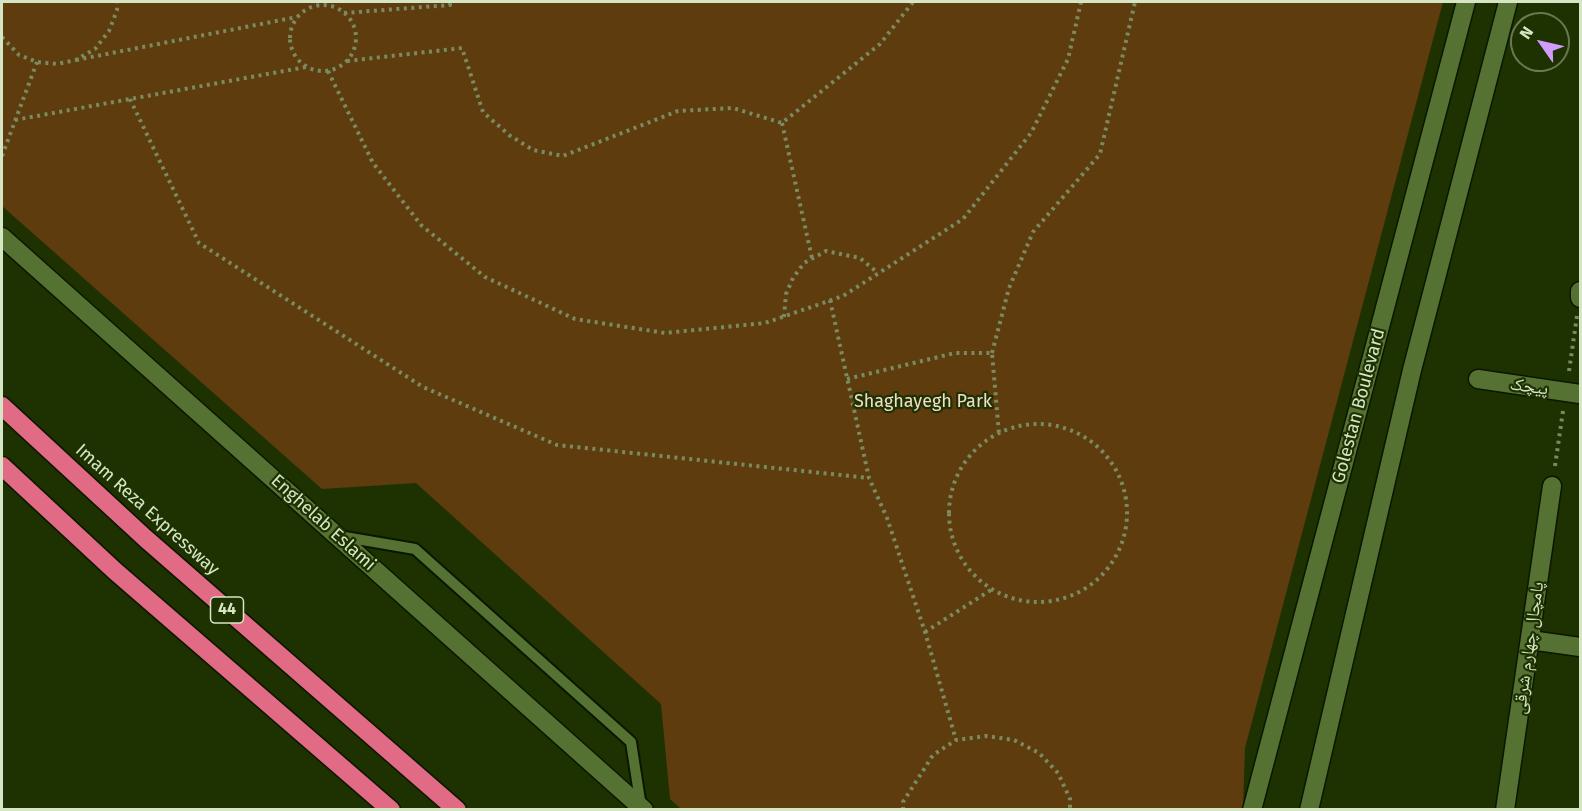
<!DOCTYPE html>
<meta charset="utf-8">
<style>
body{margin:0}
#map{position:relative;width:1582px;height:811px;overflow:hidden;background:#1e3100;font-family:"Fira Sans",sans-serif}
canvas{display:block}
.frame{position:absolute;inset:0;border:3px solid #d6e6c5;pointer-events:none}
.north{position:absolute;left:1510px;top:12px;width:60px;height:60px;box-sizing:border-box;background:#1e3100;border:2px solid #68794f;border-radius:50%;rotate:304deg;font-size:16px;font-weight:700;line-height:24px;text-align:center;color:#d6e6c5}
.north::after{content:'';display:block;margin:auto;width:21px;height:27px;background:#d29cfd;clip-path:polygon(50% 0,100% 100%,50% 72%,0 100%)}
</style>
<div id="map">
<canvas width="1582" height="811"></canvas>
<div class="frame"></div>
<div class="north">N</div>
</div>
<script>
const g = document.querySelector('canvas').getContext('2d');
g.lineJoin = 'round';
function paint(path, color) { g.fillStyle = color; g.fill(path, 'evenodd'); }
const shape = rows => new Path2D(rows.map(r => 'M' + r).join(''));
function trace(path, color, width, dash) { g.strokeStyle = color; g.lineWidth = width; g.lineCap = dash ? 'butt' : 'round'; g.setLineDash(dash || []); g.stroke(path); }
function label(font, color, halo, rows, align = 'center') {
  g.font = font + ' "Fira Sans","Noto Naskh Arabic",sans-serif'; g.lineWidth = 4.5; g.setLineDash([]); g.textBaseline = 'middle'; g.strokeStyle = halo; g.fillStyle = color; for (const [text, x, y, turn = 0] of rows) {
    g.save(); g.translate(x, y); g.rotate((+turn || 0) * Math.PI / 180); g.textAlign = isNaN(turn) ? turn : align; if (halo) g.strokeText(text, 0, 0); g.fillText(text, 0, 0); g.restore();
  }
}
const green = shape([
 [2,2,1443,2,1245,748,1243,809,681,809,670,799,661,704,416,483,322,489,2,206]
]);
const path = shape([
 '290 38a33 33 0 1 1 66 0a33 33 0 1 1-66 0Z',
 [344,13,450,5,450,2],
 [2,37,19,55,37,62,57,64,76,60,95,49,109,31,117,10,117,2],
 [76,60,297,17],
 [347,61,462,48,483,112,509,135,533,150,563,156,678,111,733,108,782,123,880,44,913,2],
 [328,71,373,163,421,225,485,277,575,319,665,333,765,323,843,296,963,219,1031,133,1068,59,1081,2],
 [130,99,199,243,423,387,557,445,869,478],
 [15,120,306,67],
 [782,123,812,258],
 [2,156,37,62],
 [830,300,869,478,887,518,925,632,956,740],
 [784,317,786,294,793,278,804,263,826,251,860,258,878,273],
 [992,353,1009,288,1033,232,1100,154,1135,2],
 [1569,371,1577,316],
 [847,379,955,353,992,353,999,434],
 '949 513a89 89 0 1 1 178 0a89 89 0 1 1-178 0Z',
 [1555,466,1563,411],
 [925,632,994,588],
 [903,810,903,802,933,755,956,740,986,736,1014,740,1039,753,1058,773,1070,799,1070,810]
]);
const lane = shape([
 [339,536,415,549,631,742,641,807]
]);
const street = shape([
 [1580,298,1580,291],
 [1530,640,1580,647],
 [1505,810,1552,486]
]);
const secondary = shape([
 [2,237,644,810],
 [1478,379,1580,394],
 [1252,810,1466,2],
 [1309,810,1412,370,1508,2]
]);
const highway = shape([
 [2,406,145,538,457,810],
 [2,466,115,571,391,810]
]);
const shields = [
 [227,610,33]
];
const shieldNames = [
 ["44",227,610]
];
const streetNames = [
 ["پیچک",1529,387,8],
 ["Golestan Boulevard",1359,406,-75],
 ["Imam Reza Expressway",147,510,42],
 ["Enghelab Eslami",323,523,42],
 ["پامچال چهارم شرقی",1529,648,-82]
];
const parkNames = [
 ["Shaghayegh Park",923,402]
];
paint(green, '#5e3c0e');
trace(lane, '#0b1700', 14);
trace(street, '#0b1700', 21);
trace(secondary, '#0b1700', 21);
trace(highway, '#0b1700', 21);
trace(path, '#798b61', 4, [3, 4.5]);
trace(lane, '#567233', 10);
trace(street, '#567233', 18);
trace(secondary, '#567233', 18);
trace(highway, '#e16b84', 18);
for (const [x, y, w] of shields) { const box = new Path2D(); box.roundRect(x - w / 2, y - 13, w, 26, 4.5); g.fillStyle = '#1e3100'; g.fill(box); trace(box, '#d6e6c5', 1.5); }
label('bold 16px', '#d6e6c5', null, shieldNames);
label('18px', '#d6e6c5', '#1e3100', streetNames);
label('18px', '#f0dcc7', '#1e3100', parkNames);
</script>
